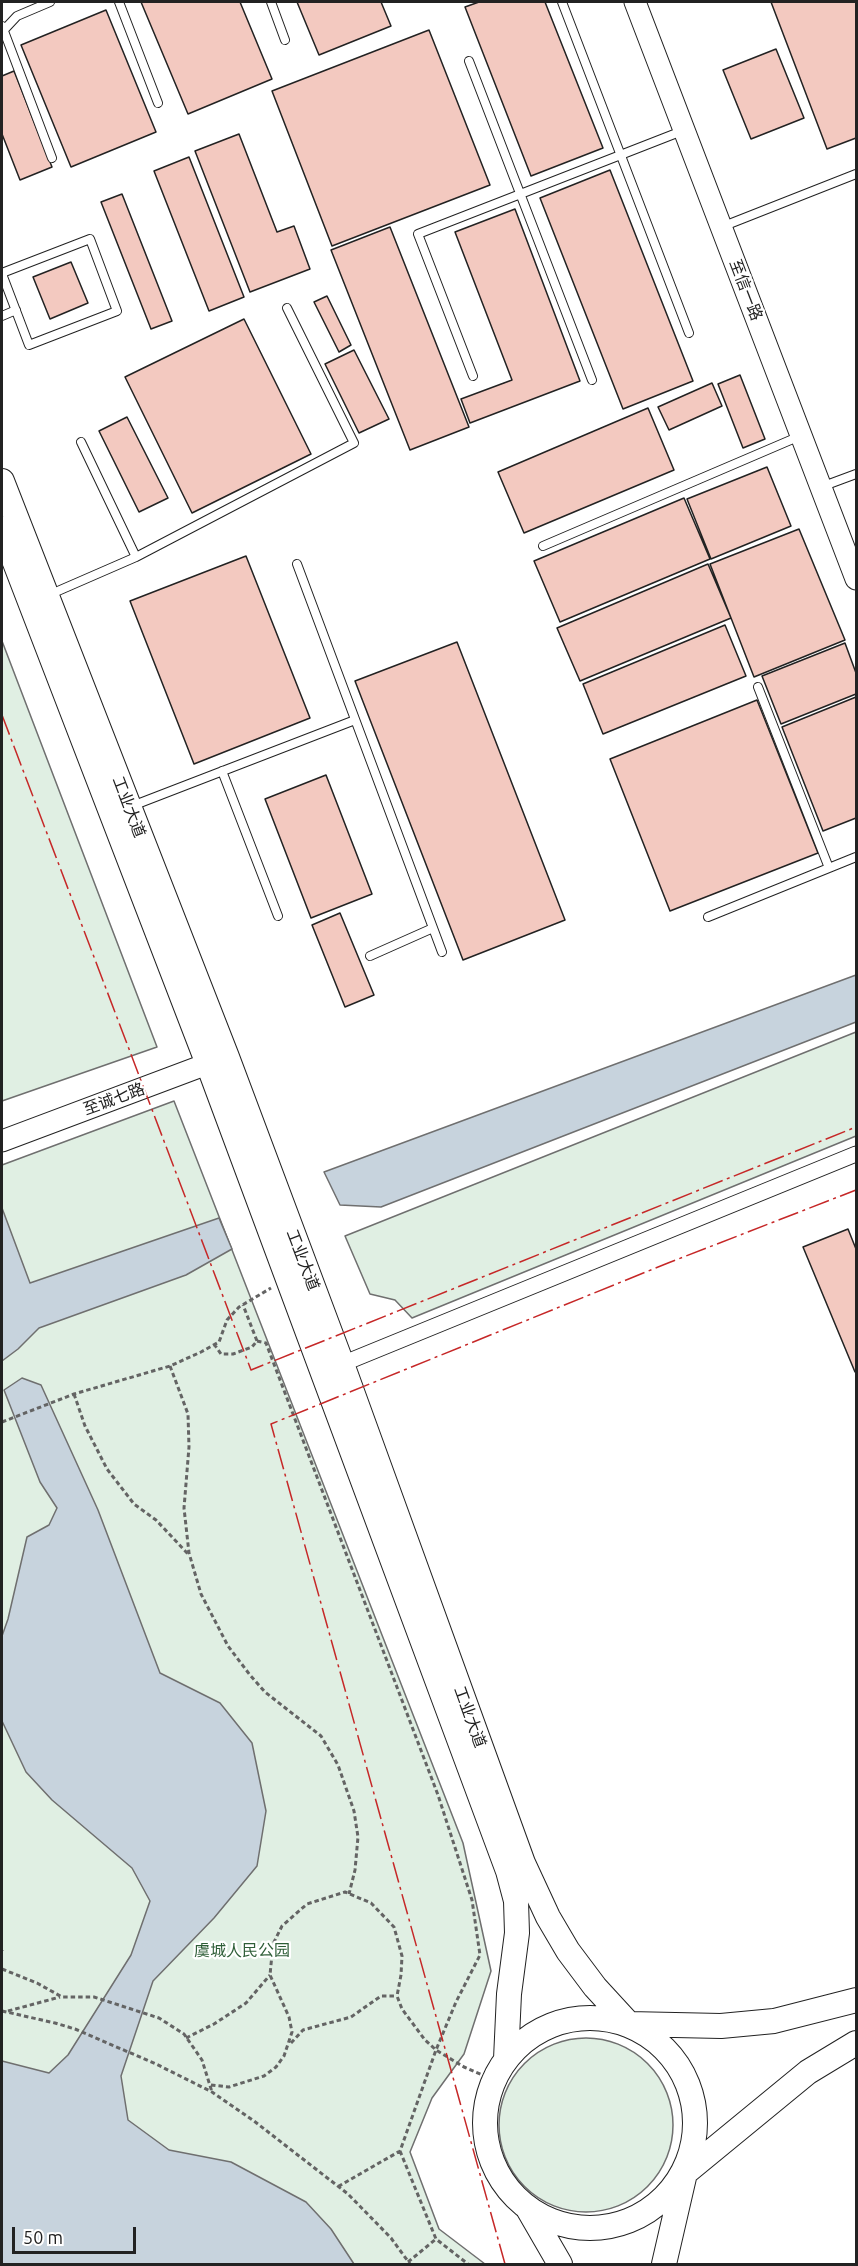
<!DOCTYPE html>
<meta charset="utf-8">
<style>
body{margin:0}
#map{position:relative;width:858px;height:2266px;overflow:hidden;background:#fff;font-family:Ubuntu,sans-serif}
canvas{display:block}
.frame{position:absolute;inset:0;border:3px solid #222;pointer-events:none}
.scale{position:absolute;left:12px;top:2227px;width:124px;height:27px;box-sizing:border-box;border:3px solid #222;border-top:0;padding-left:8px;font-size:18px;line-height:21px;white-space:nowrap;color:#222;-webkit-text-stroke:4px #fff;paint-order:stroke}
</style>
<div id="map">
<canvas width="858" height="2266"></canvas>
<div class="frame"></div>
<div class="scale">50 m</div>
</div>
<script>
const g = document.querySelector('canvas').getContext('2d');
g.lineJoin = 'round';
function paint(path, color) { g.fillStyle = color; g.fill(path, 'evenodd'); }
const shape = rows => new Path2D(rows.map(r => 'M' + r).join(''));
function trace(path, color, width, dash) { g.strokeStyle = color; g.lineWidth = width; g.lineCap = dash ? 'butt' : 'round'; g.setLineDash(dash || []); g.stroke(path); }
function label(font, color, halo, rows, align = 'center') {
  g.font = font + ' Ubuntu,"Noto Sans SC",sans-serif'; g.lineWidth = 4.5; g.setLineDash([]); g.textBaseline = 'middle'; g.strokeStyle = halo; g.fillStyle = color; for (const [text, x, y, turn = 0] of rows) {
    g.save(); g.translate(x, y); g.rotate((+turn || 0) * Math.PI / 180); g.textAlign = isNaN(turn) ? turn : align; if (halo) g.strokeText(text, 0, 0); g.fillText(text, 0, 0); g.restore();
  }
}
const green = shape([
 [2,641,157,1047,2,1101,2,641],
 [856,1032,856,1136,412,1318,395,1300,370,1294,345,1236,856,1032],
 [174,1101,463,1843,491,1971,464,2054,432,2098,410,2152,439,2229,485,2264,2,2264,2,1165,174,1101],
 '499 2125a87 87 0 1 1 174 0a87 87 0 1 1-174 0Z'
]);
const water = shape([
 [856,975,856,1022,381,1207,340,1205,324,1172,856,975],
 [2,1208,30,1283,219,1218,232,1249,186,1275,39,1328,18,1349,2,1361,2,1208],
 [22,1378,41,1385,98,1510,160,1673,220,1703,252,1743,266,1811,257,1866,214,1918,153,1981,121,2076,128,2120,169,2150,231,2162,306,2202,331,2229,354,2264,2,2264,2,2061,49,2073,68,2055,131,1955,150,1901,132,1868,52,1800,26,1772,2,1721,2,1636,8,1619,27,1537,49,1525,57,1508,40,1482,4,1390,22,1378]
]);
const building = shape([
 [141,2,240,2,272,79,188,114,141,2],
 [297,2,381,2,391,26,319,55,297,2],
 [479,2,545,2,603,148,531,176,465,7,479,2],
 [771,2,856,2,856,138,827,149,771,2],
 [106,10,156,132,71,167,21,45,106,10],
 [429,30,490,185,332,246,272,91,429,30],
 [776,49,804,118,751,139,723,70,776,49],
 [14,71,52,167,20,180,2,134,2,76,14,71],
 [239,134,277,232,294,226,310,269,250,292,195,151,239,134],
 [189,157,244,297,209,311,154,171,189,157],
 [610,170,693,381,623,409,540,198,610,170],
 [122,194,172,321,151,329,101,202,122,194],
 [515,209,580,381,470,423,461,399,512,380,455,232,515,209],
 [390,227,469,427,410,450,331,250,390,227],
 [71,262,88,303,50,319,33,277,71,262],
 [327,296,351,345,339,352,314,302,327,296],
 [244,319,311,454,192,513,125,377,244,319],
 [354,350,389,419,359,433,325,364,354,350],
 [740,375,765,439,743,448,718,384,740,375],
 [712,383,722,406,669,430,658,407,712,383],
 [648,408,674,470,524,533,498,472,648,408],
 [127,417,168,498,139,512,99,431,127,417],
 [767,467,791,526,711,559,687,499,767,467],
 [684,498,710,559,560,622,534,561,684,498],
 [799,529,845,640,754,677,710,564,799,529],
 [246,556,310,718,194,764,130,601,246,556],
 [708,564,731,618,580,681,557,628,708,564],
 [725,625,746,676,603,734,583,684,725,625],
 [457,642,565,920,463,960,355,681,457,642],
 [845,643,856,673,856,694,781,724,762,676,845,643],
 [856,697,856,818,823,831,782,727,856,697],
 [757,700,818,853,670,911,610,759,757,700],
 [326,775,372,894,311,918,265,799,326,775],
 [340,913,374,995,345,1007,312,925,340,913],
 [848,1229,856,1249,856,1372,855,1372,803,1247,848,1229]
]);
const path = shape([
 [257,1341,266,1343,438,1795,472,1900,480,1955,456,2002,436,2050,400,2151,339,2186],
 [214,1344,221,1354,233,1354,252,1347,257,1341,243,1305],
 [170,1366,188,1414,189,1447,184,1508,189,1553,201,1594,228,1646,250,1675,265,1692,321,1736,338,1765,354,1811,358,1837,355,1870,349,1894],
 [74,1394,85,1426,107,1469,134,1504,156,1520,189,1555],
 [2,1422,74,1394,170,1366,201,1352,219,1342,227,1320,239,1307,271,1288],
 [2,1951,2,1950],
 [2,1969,37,1983,62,1997,94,1997,159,2018,184,2034,202,2060,212,2092],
 [2,2011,55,2023,75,2029,156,2064,212,2092,254,2121,348,2194,391,2238,410,2264],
 [8,2011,60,1997],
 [186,2038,214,2024,246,2003,270,1975],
 [291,2043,303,2030,351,2017,381,1996,396,1996],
 [211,2085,229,2087,264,2076,276,2067,284,2056,292,2032,289,2017,270,1975,273,1944,282,1926,307,1904,345,1892,371,1903,394,1927,402,1956,401,1975,397,1996,402,2009,425,2040,436,2050,464,2067,494,2080],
 [400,2151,436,2239,468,2264],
 [408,2262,436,2239]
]);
const lane = shape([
 [119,2,158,103],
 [271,2,285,40],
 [562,2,689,333],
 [2,26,52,158],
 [2,32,17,16,50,2],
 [469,61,592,380],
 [724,226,856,174],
 [2,273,90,239,117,311,29,345,2,274],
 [2,316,16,310],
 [473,376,418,234,682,131],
 [81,442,136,557],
 [821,487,856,474],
 [543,546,800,436],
 [297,564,442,952],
 [51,594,136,557,354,443,287,308],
 [758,687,829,868],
 [222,771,278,916],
 [132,806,355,720],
 [708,917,856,857],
 [370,956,433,928]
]);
const street = shape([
 [342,1364,856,1154]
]);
const secondary = shape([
 [635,2,856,579],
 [2,1141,223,1058]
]);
const primary = shape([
 [2,481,227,1057,342,1364,523,1863,548,1917,568,1951,595,1987,629,2024,721,2026,774,2021,856,2000],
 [2,529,208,1064,508,1871,516,1901,517,1933,509,1994,506,2059],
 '485 2123a105 105 0 1 1 210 0a105 105 0 1 1-210 0Z',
 [527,2207,560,2264],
 [664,2264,685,2173,808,2072,856,2043]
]);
const power = shape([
 [2,715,251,1370,856,1127],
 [505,2264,271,1424,668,1263,856,1190]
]);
const streetNames = [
 ["至信一路",746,290,69],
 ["工业大道",129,807,69],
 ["至诚七路",114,1099,-20],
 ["工业大道",303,1260,69],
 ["工业大道",470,1717,70]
];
const parkNames = [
 ["虞城人民公园",242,1951]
];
paint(green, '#e0efe3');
trace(green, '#6f6f6f', 1.5);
paint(water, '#c7d3dd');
trace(water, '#6f6f6f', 1.5);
paint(building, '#f3c9c0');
trace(building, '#222', 1.5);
trace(lane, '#222', 10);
trace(street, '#222', 17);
trace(secondary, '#222', 23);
trace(primary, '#222', 26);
trace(path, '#646464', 3, [4.5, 3]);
trace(lane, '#fff', 8);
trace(street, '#fff', 15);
trace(secondary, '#fff', 21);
trace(primary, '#fff', 24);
trace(power, '#c62828', 1.5, [21, 4.5, 3, 4.5]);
label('16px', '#222', '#fff', streetNames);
label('16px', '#2f5e38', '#fff', parkNames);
</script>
